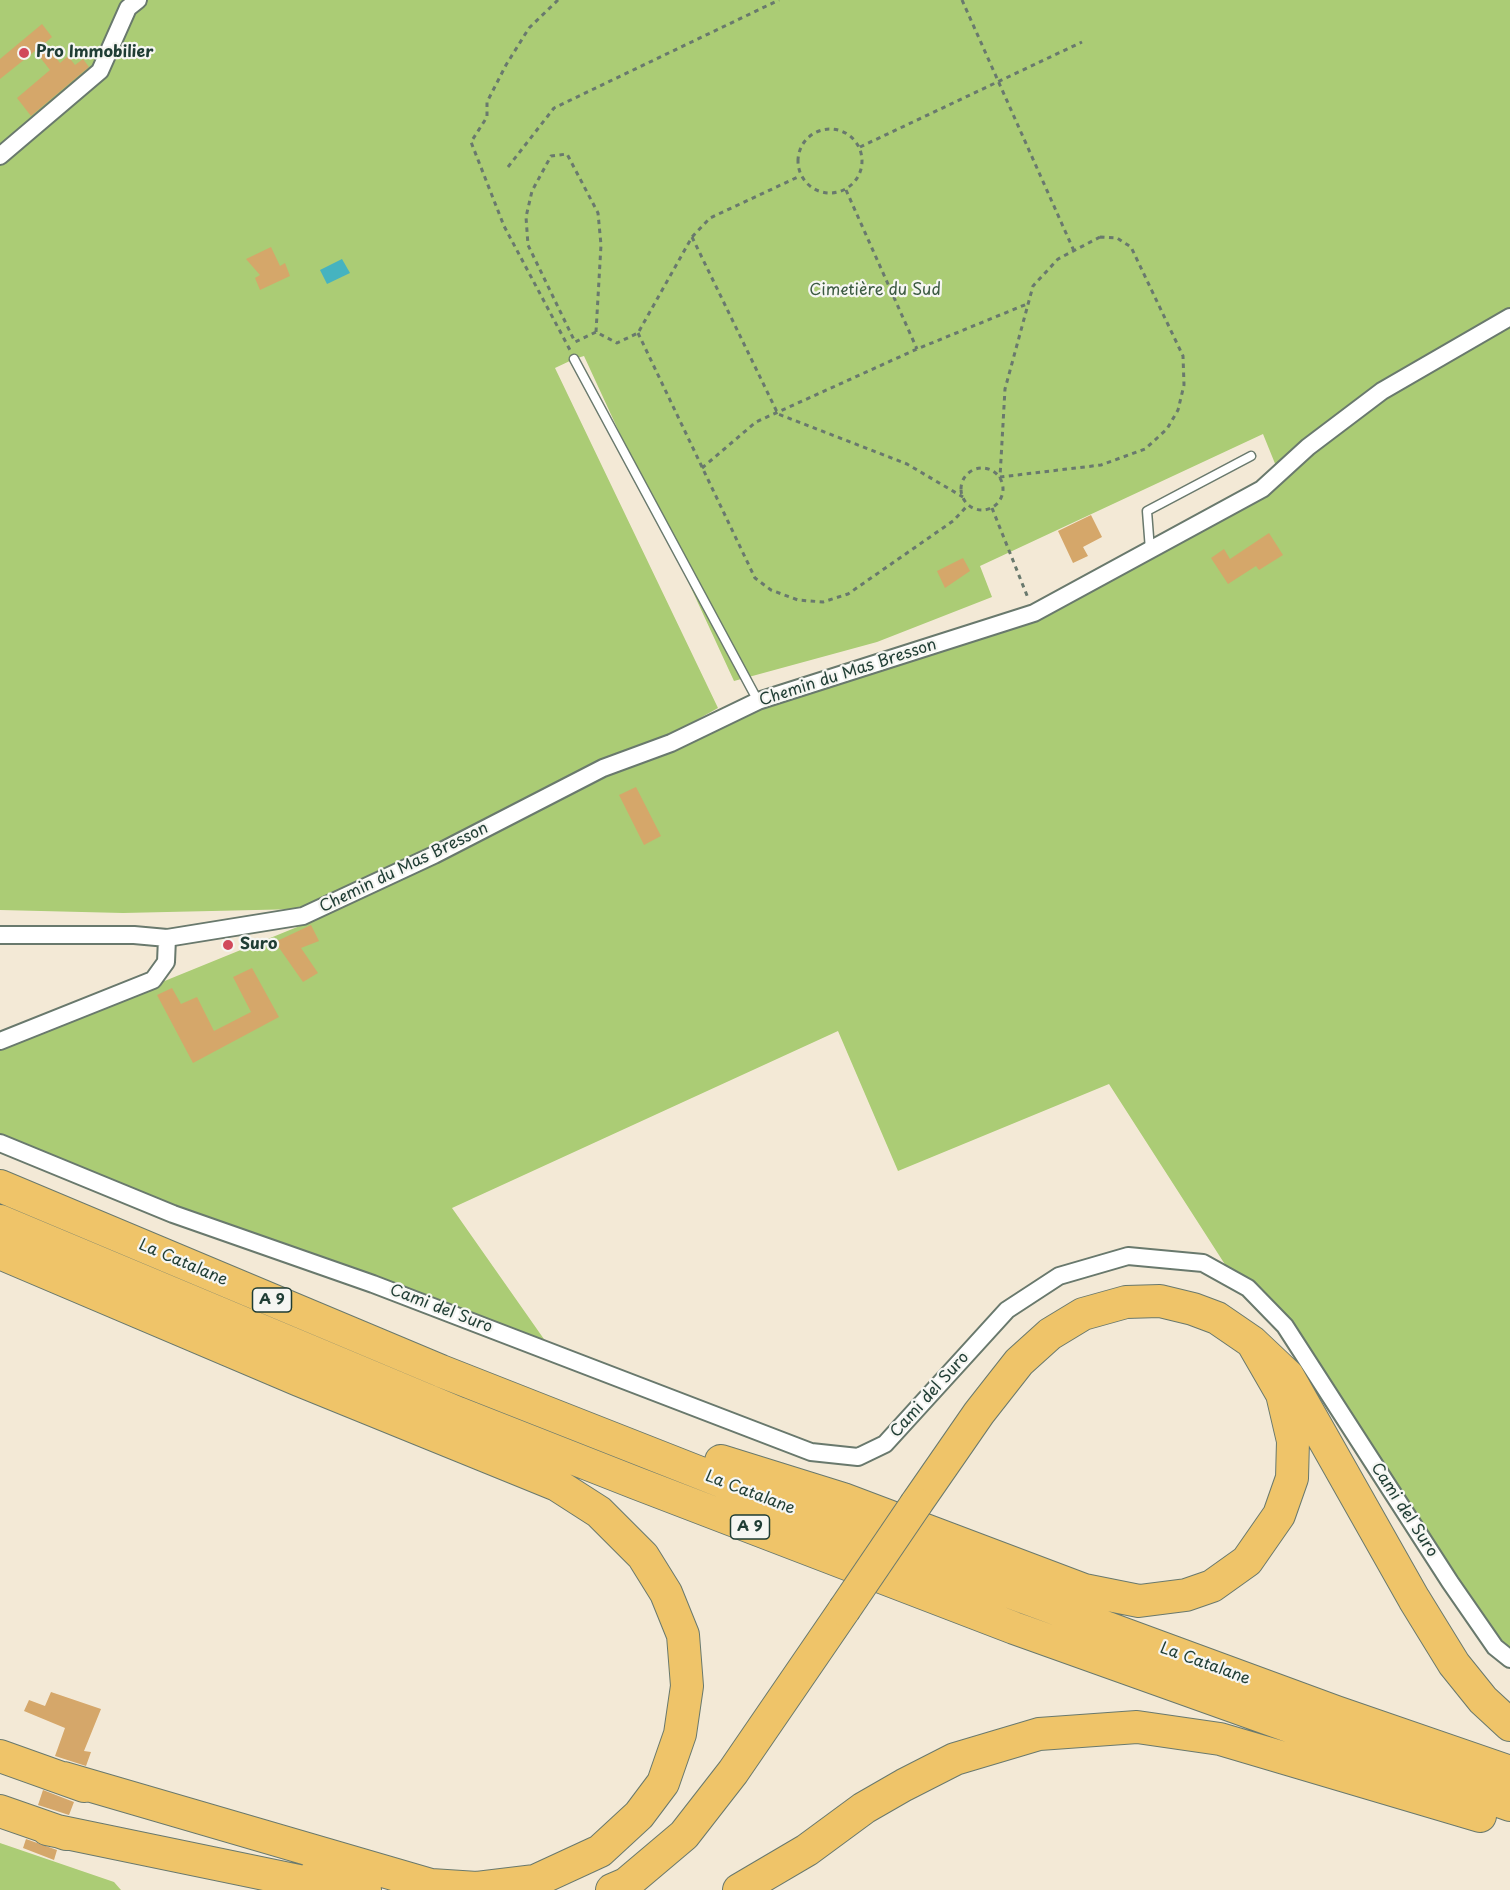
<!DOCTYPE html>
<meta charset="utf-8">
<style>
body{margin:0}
canvas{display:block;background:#f3e9d6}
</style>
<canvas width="1510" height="1890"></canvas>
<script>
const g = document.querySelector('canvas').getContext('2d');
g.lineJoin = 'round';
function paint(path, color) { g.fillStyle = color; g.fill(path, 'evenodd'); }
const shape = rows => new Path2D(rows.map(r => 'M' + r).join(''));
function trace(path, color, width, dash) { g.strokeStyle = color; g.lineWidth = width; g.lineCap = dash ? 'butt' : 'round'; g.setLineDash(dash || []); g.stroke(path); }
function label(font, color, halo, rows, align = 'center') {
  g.font = font + ' "Playpen Sans",sans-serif'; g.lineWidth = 4.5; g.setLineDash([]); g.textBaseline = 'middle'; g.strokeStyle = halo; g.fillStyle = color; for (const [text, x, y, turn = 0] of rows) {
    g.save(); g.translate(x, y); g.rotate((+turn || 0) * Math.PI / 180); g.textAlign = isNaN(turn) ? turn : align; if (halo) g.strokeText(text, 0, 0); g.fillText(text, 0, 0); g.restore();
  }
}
const green = shape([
 [0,0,1510,0,1510,308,1378,385,1276,466,1263,434,980,566,992,597,877,642,734,681,584,356,574,359,555,368,718,708,668,736,300,909,123,913,0,910],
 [1510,325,1510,1649,1500,1641,1253,1282,1226,1266,1109,1084,898,1171,838,1031,452,1208,546,1342,176,1207,0,1135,0,1048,307,923,606,775,674,750,761,708,1037,619,1266,495,1313,452,1386,397],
 [0,1843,114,1882,121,1890,0,1890]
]);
const water = shape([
 [342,259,350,273,327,284,320,270]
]);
const building = shape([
 [42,24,52,37,45,43,60,63,68,56,75,65,83,59,89,67,31,116,17,98,50,70,35,51,0,79,0,59],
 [271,247,280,266,285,263,290,276,260,290,255,278,260,275,246,259],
 [1091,515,1102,537,1083,547,1088,556,1073,563,1058,531],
 [1269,533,1283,555,1259,570,1256,566,1228,584,1211,558,1224,549,1230,559],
 [963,558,970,571,945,588,937,571],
 [636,787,661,836,644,845,619,795],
 [311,925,319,941,301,948,318,973,303,982,275,942],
 [252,968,279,1017,193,1063,157,995,172,988,181,1004,197,997,214,1031,251,1012,233,977],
 [51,1692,101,1709,84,1751,91,1752,86,1766,55,1756,65,1728,24,1711,29,1700,45,1706],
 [43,1790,74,1802,69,1815,38,1805],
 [26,1839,57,1850,54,1860,23,1848]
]);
const path = shape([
 [558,0,529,28,506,65,487,102,487,117,471,142,504,226,570,350],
 [962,0,1074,251],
 '798 161a32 32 0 1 1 64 0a32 32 0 1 1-64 0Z',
 [860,147,1082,42],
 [508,167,554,108,779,0],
 [846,190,917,349],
 [692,237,778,414,907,464,963,497],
 [1100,237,1117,238,1131,247,1183,356,1184,385,1178,410,1167,429,1145,449,1101,465,1000,477,1005,389,1033,286,1058,259,1100,237],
 [596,332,601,245,598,213,567,154,551,156,532,191,526,217,528,245,575,342,596,332,617,343,638,333,692,237,710,218,800,176],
 [638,333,755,578,771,590,798,600,823,602,848,594,953,521,968,505],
 [702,468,756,422,917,349,1027,304],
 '961 489a21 21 0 1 1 42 0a21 21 0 1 1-42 0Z',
 [992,508,1028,598]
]);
const service = shape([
 [574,359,758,701],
 [1150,550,1147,511,1251,456]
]);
const minor = shape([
 [0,156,100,71,128,8,138,0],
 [0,935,134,935,167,938,303,916,434,855,603,768,671,743,758,701,1034,613,1262,489,1308,447,1382,391,1510,317],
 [0,1041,153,980,166,962,167,938],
 [0,1143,173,1214,373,1284,811,1452,858,1457,885,1444,1007,1310,1059,1276,1128,1256,1203,1263,1248,1288,1285,1326,1450,1582,1495,1647,1510,1659]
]);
const motorway = shape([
 [0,1186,441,1371,909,1555,1336,1712,1510,1772],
 [0,1221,458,1413,636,1483,1014,1628,1510,1805],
 [0,1253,299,1380,557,1485,599,1512,643,1556,666,1593,683,1635,687,1686,680,1734,663,1783,639,1815,600,1851,535,1881,477,1888,431,1885,64,1778],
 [721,1461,843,1499,1084,1590,1139,1601,1186,1595,1212,1586,1247,1561,1279,1515,1292,1478,1293,1441,1282,1394,1252,1342],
 [916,1504,979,1413,1019,1362,1050,1334,1083,1314,1126,1302,1160,1301,1193,1309,1217,1318,1252,1342,1288,1376,1414,1599,1454,1664,1483,1700,1510,1725],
 [0,1756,84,1786],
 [0,1811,66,1834],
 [47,1829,337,1889],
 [317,1872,365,1890],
 [612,1890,626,1884,684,1835,733,1772,844,1610],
 [739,1890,807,1850,864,1808,904,1785,955,1759,1039,1734,1137,1727,1220,1739,1480,1816]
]);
const motorwayBridge = shape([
 [844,1610,916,1504]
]);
const markers = [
 [24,53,6,"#d1495b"],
 [228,945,6,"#d1495b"]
];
const shields = [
 [272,1300,39],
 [750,1527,39]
];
const shieldNames = [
 ["A 9",272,1300],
 ["A 9",750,1527]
];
const poiNames = [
 ["Pro Immobilier",36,53],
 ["Suro",240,945]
];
const parkNames = [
 ["Cimetière du Sud",875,291]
];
const streetNames = [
 ["Chemin du Mas Bresson",848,673,-18],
 ["Chemin du Mas Bresson",404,868,-26],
 ["La Catalane",183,1263,23],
 ["Cami del Suro",441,1309,21],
 ["Cami del Suro",930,1395,-48],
 ["La Catalane",750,1493,21],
 ["Cami del Suro",1404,1510,57],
 ["La Catalane",1205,1664,20]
];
paint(green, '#abcc75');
paint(water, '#45b3c0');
paint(building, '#d5a76a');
trace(service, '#69796d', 11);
trace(minor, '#69796d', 20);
trace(motorway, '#69796d', 34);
trace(path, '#69796d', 3, [4.5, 4.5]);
trace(service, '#fff', 8);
trace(minor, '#fff', 16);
trace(motorway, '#efc469', 32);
trace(motorwayBridge, '#69796d', 34, []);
trace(motorwayBridge, '#efc469', 32);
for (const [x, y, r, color] of markers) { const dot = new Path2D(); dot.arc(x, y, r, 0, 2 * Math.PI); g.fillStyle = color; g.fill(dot); trace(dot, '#f6f6f2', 2); }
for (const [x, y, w] of shields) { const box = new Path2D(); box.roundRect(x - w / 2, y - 12, w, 24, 4.5); g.fillStyle = '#f6f6f2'; g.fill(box); trace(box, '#1f3d34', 1.5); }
label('bold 15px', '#1f3d34', null, shieldNames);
label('bold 16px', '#1f3d34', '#f6f6f2', poiNames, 'left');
label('16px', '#3b5a41', '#f6f6f2', parkNames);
label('16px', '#1f3d34', '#f6f6f2', streetNames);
</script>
